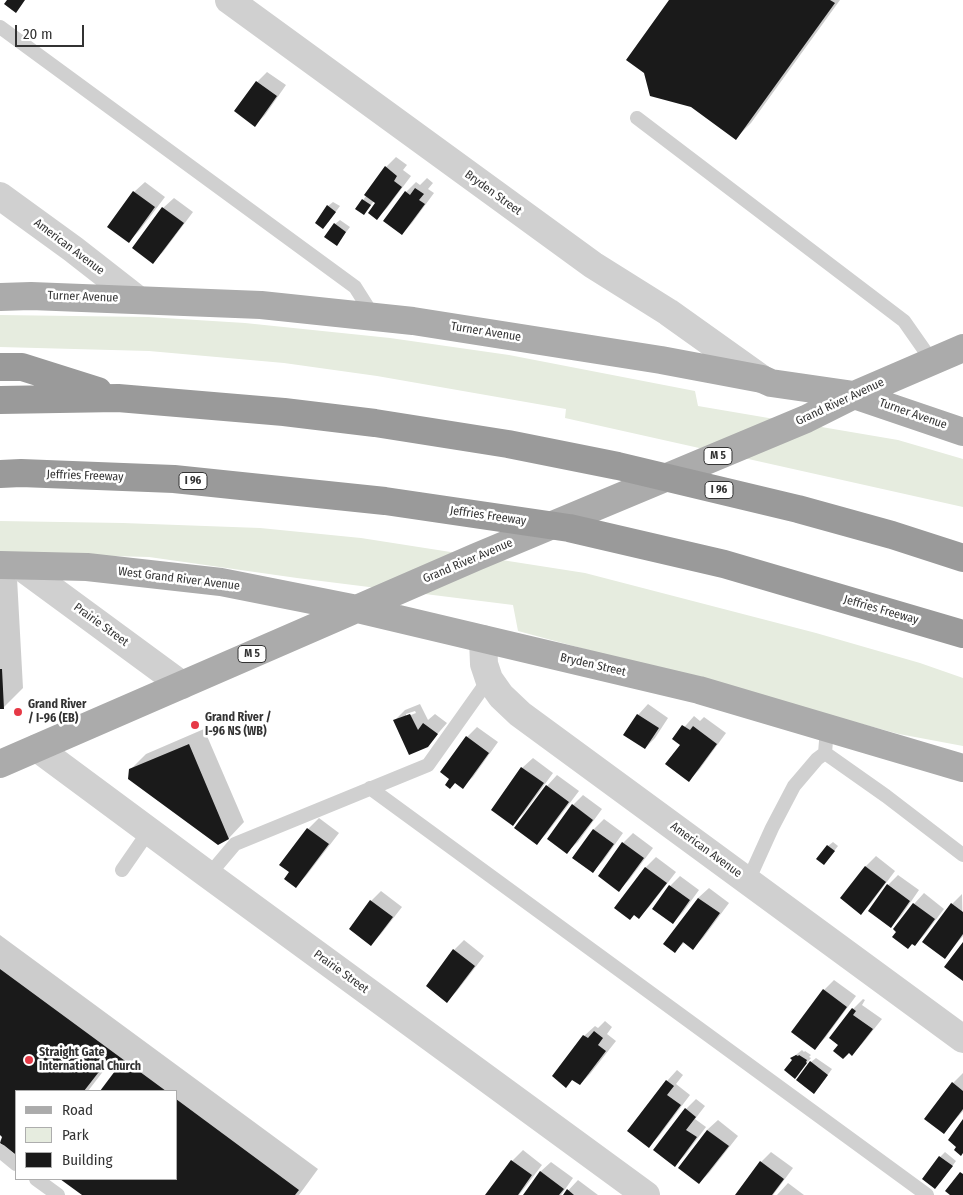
<!DOCTYPE html>
<style>
body{margin:0}
#map{position:relative;width:963px;height:1195px;overflow:hidden;background:#fff;font-family:"Fira Sans Condensed",sans-serif}
canvas{display:block}
.legend{position:absolute;left:15px;top:1090px;width:162px;height:90px;box-sizing:border-box;background:#fff;border:1px solid #adadad;margin:0;padding:6px 9px;list-style:none;font-size:15px;color:#333}
.legend li{display:flex;align-items:center;gap:10px;height:25px}
.legend b{width:25px;border:1px solid #adadad}
.scale{position:absolute;left:15px;top:25px;width:69px;height:22px;box-sizing:border-box;border:2px solid #333;border-top:0;padding-left:6px;font-size:15px;line-height:18px;white-space:nowrap;color:#333;-webkit-text-stroke:4px #fff;paint-order:stroke}
</style>
<div id="map">
<canvas width="963" height="1195"></canvas>
<ul class="legend">
<li><b style="height:6px;background:#ababab"></b>Road</li>
<li><b style="height:14px;background:#e6ecdf"></b>Park</li>
<li><b style="height:14px;background:#1a1a1a"></b>Building</li>
</ul>
<div class="scale">20 m</div>
</div>
<script>
const g = document.querySelector('canvas').getContext('2d');
g.lineJoin = 'round';
function paint(path, color) { g.fillStyle = color; g.fill(path, 'evenodd'); }
const shape = rows => new Path2D(rows.map(r => 'M' + r).join(''));
function trace(path, color, width, dash) { g.strokeStyle = color; g.lineWidth = width; g.lineCap = dash ? 'butt' : 'round'; g.setLineDash(dash || []); g.stroke(path); }
function label(font, color, halo, rows, align = 'center') {
  g.font = font + ' "Fira Sans Condensed",sans-serif'; g.lineWidth = 5; g.setLineDash([]); g.textBaseline = 'middle'; g.strokeStyle = halo; g.fillStyle = color; for (const [text, x, y, turn = 0] of rows) {
    g.save(); g.translate(x, y); g.rotate((+turn || 0) * Math.PI / 180); g.textAlign = isNaN(turn) ? turn : align; if (halo) g.strokeText(text, 0, 0); g.fillText(text, 0, 0); g.restore();
  }
}
const green = shape([
 [0,315,148,317,245,323,390,338,509,355,695,391,698,406,898,440,963,459,963,507,565,418,566,409,377,376,284,363,149,351,0,347],
 [0,521,123,523,260,528,361,538,585,573,816,633,920,663,963,678,963,746,899,734,518,631,513,605,297,578,149,557,0,553]
]);
const shadow = shape([
 [671,0,840,0,751,123,736,138],
 [267,72,286,85,265,115,255,125,257,82],
 [396,157,407,165,403,170,411,176,387,208,377,218,376,203,374,201,368,209,357,209,386,167],
 [427,178,433,183,428,189,434,193,412,223,402,234,406,192,416,182,420,185],
 [145,182,165,197,139,231,129,241,109,227,134,192],
 [174,198,193,212,163,252,153,262,134,248,163,208],
 [333,202,340,206,328,222,328,206],
 [340,220,350,227,337,244,335,224],
 [17,578,23,688,3,708,0,708,0,579],
 [420,704,428,720,435,714,447,723,427,746,395,720,405,710],
 [415,711,416,713,406,717,406,714],
 [648,704,668,718,655,738,645,748,625,735,638,715],
 [694,716,700,721,704,717,726,733,699,770,689,780,681,744,674,739],
 [477,727,498,742,473,777,462,787,455,782,467,737],
 [204,729,244,822,229,838,218,844,130,770,146,754],
 [533,758,553,773,523,814,512,824,492,810,522,768],
 [557,775,579,791,547,833,537,843,516,828,547,786],
 [583,795,602,809,578,842,567,852,573,805],
 [319,818,339,833,306,876,296,886,291,872,281,865,308,829],
 [604,819,623,833,603,861,593,871,574,857,594,829],
 [633,833,653,848,629,880,619,890,623,843],
 [833,842,838,846,828,859,828,846],
 [876,856,895,871,871,903,861,913,842,898,866,866],
 [656,857,676,872,649,907,639,917,634,914,615,908,646,867],
 [898,875,919,890,901,916,891,926,888,885],
 [680,876,699,890,683,912,673,923,670,886],
 [709,888,729,903,703,938,693,948,685,942,675,951,698,898],
 [381,891,402,907,381,934,371,944,371,901],
 [924,893,944,909,925,934,915,945,914,904],
 [962,894,963,936,945,957,952,904],
 [0,935,318,1169,299,1195,84,1195,62,1179,176,1179,176,1091,102,1091,117,1071,108,1065,88,1091,16,1091,16,1153,0,1141,4,1136,0,1133],
 [464,940,484,956,457,991,447,1001,454,950],
 [834,980,856,996,825,1038,815,1048,793,1031,824,990],
 [863,999,865,1000,862,1005,882,1019,862,1044,852,1054,839,1045,853,1009],
 [605,1021,612,1027,607,1034,616,1041,590,1074,580,1084,573,1079,566,1086,553,1076,584,1036,595,1026,598,1028],
 [802,1050,804,1052,805,1051,811,1055,809,1057,811,1058,795,1077,794,1060,792,1058],
 [816,1058,832,1069,819,1087,811,1062],
 [677,1070,683,1075,676,1084,690,1095,659,1136,649,1146,629,1131,667,1081],
 [963,1073,963,1111,944,1132,953,1083],
 [696,1099,705,1106,695,1119,706,1127,685,1155,675,1165,686,1109],
 [718,1120,738,1136,709,1173,699,1183,707,1130],
 [523,1150,542,1165,519,1195,487,1195,512,1161],
 [771,1152,793,1168,773,1195,736,1195,761,1162],
 [945,1152,956,1161,940,1183,940,1157],
 [551,1162,573,1178,561,1195,524,1195,540,1172],
 [578,1180,598,1195,564,1195],
 [788,1183,804,1195,777,1195]
]);
const building = shape([
 [7,0,25,0,16,13,4,4],
 [669,0,830,0,835,3,736,140,691,107,650,96,644,73,626,60],
 [256,81,277,96,255,127,234,111],
 [385,166,397,176,394,181,402,187,377,220,368,213,375,203,364,195],
 [415,188,424,194,419,200,425,204,402,235,383,221,405,191,410,195],
 [133,191,155,207,129,243,107,227],
 [362,199,371,205,364,215,355,209],
 [327,205,336,212,323,229,315,223],
 [162,207,184,223,153,264,132,248],
 [334,223,346,232,337,246,324,237],
 [0,669,2,669,4,709,0,709],
 [410,714,418,730,423,723,438,734,428,747,409,755,393,720],
 [637,714,659,728,645,749,623,735],
 [682,725,690,730,693,726,717,744,689,782,665,764,680,745,672,739],
 [466,736,489,753,463,789,455,783,450,789,445,785,449,779,440,772],
 [189,744,229,839,218,845,128,779,129,769],
 [521,767,544,783,513,826,491,810],
 [546,785,569,802,537,845,514,828],
 [572,804,593,820,567,854,547,839],
 [307,828,329,844,296,888,284,879,289,872,279,865],
 [593,829,614,844,593,873,572,858],
 [622,842,644,858,619,892,598,876],
 [827,845,835,851,824,865,816,859],
 [865,866,886,882,861,915,840,898],
 [645,867,667,883,639,919,634,915,630,920,614,908],
 [887,884,910,901,891,928,868,911],
 [669,885,690,900,673,924,652,909],
 [698,898,720,913,693,950,683,942,675,953,663,944],
 [370,900,393,917,371,946,349,929],
 [913,903,935,919,915,946,912,944,908,949,892,937,896,932,893,929],
 [951,903,963,912,963,934,945,959,922,942],
 [963,942,963,981,944,967],
 [453,949,475,966,447,1003,426,986],
 [0,969,166,1091,100,1091,115,1071,105,1064,84,1091,16,1091,16,1155,0,1143,2,1137,0,1135],
 [823,989,847,1007,815,1050,791,1032],
 [852,1008,856,1011,853,1015,873,1029,852,1056,849,1053,843,1059,833,1051,838,1045,829,1038],
 [594,1031,603,1038,598,1045,606,1051,580,1085,572,1080,566,1088,552,1076,583,1035,588,1038],
 [796,1055,798,1056,799,1055,807,1060,806,1062,807,1063,795,1079,784,1070,792,1060,790,1058],
 [810,1061,828,1075,814,1094,796,1080],
 [666,1080,674,1086,667,1095,681,1105,649,1148,627,1131],
 [952,1082,963,1091,963,1109,944,1134,924,1119],
 [176,1099,299,1190,295,1195,82,1195,60,1179,176,1179],
 [685,1108,696,1117,686,1130,697,1137,675,1167,653,1150],
 [963,1119,963,1153,961,1156,954,1150,956,1147,948,1140],
 [707,1130,729,1146,699,1184,678,1168],
 [939,1156,953,1166,935,1189,922,1179],
 [511,1160,532,1175,518,1195,485,1195],
 [760,1161,784,1179,772,1195,735,1195],
 [540,1171,564,1189,559,1195,523,1195],
 [960,1172,963,1174,963,1195,950,1195,945,1191],
 [567,1189,574,1195,563,1195]
]);
const service = shape([
 [0,27,355,287,374,317],
 [637,118,904,321,932,361],
 [827,729,825,753,886,796,963,855],
 [370,788,927,1195],
 [122,870,149,831],
 [208,876,235,844,428,765,489,679],
 [748,881,772,828,794,786,817,759,825,753],
 [0,1151,16,1164],
 [36,1179,58,1195]
]);
const minor = shape([
 [229,0,593,265,668,312,762,379],
 [0,196,73,249,137,299],
 [20,566,182,685],
 [483,639,484,664,489,679,501,696,520,714,963,1039],
 [37,748,203,871,646,1195]
]);
const primary = shape([
 [0,297,31,296,261,305,413,321,661,360,762,379,771,383,854,395,963,432],
 [0,565,87,567,221,582,357,609,699,690,963,768],
 [0,764,476,557,806,419,854,395,963,348]
]);
const motorway = shape([
 [0,367,22,367,98,391],
 [0,400,118,398,284,412,375,423,508,444,618,466,798,509,892,535,963,558],
 [0,474,21,473,174,479,385,501,569,528,724,564,963,634]
]);
const markers = [
 [18,712,5,"#e63946"],
 [195,725,5,"#e63946"],
 [29,1060,5,"#e63946"]
];
const shields = [
 [718,456,28],
 [193,481,28],
 [719,490,28],
 [252,654,28]
];
const shieldNames = [
 ["M 5",718,456],
 ["I 96",193,481],
 ["I 96",719,490],
 ["M 5",252,654]
];
const streetNames = [
 ["Bryden Street",493,193,36],
 ["American Avenue",69,247,37],
 ["Turner Avenue",83,297,2],
 ["Turner Avenue",486,332,9],
 ["Grand River Avenue",840,402,-25],
 ["Turner Avenue",913,414,19],
 ["Jeffries Freeway",85,476,2],
 ["Jeffries Freeway",488,516,8],
 ["Grand River Avenue",468,561,-23],
 ["West Grand River Avenue",179,579,7],
 ["Jeffries Freeway",881,610,16],
 ["Prairie Street",101,625,36],
 ["Bryden Street",593,665,13],
 ["American Avenue",706,850,36],
 ["Prairie Street",341,972,36]
];
const poiNames = [
 ["Grand River",28,705],
 ["/ I-96 (EB)",28,719],
 ["Grand River /",205,718],
 ["I-96 NS (WB)",205,732],
 ["Straight Gate",39,1053],
 ["International Church",39,1067]
];
paint(green, '#e6ecdf');
paint(shadow, '#0003');
paint(building, '#1a1a1a');
trace(service, '#d0d0d0', 14);
trace(minor, '#d0d0d0', 28);
trace(primary, '#ababab', 28);
trace(motorway, '#9a9a9a', 28);
for (const [x, y, r, color] of markers) { const dot = new Path2D(); dot.arc(x, y, r, 0, 2 * Math.PI); g.fillStyle = color; g.fill(dot); trace(dot, '#fff', 2); }
for (const [x, y, w] of shields) { const box = new Path2D(); box.roundRect(x - w / 2, y - 8.5, w, 17, 4); g.fillStyle = '#fff'; g.fill(box); trace(box, '#333', 1); }
label('bold 11px', '#333', null, shieldNames);
label('12px', '#333', '#fff', streetNames);
label('bold 12px', '#333', '#fff', poiNames, 'left');
</script>
